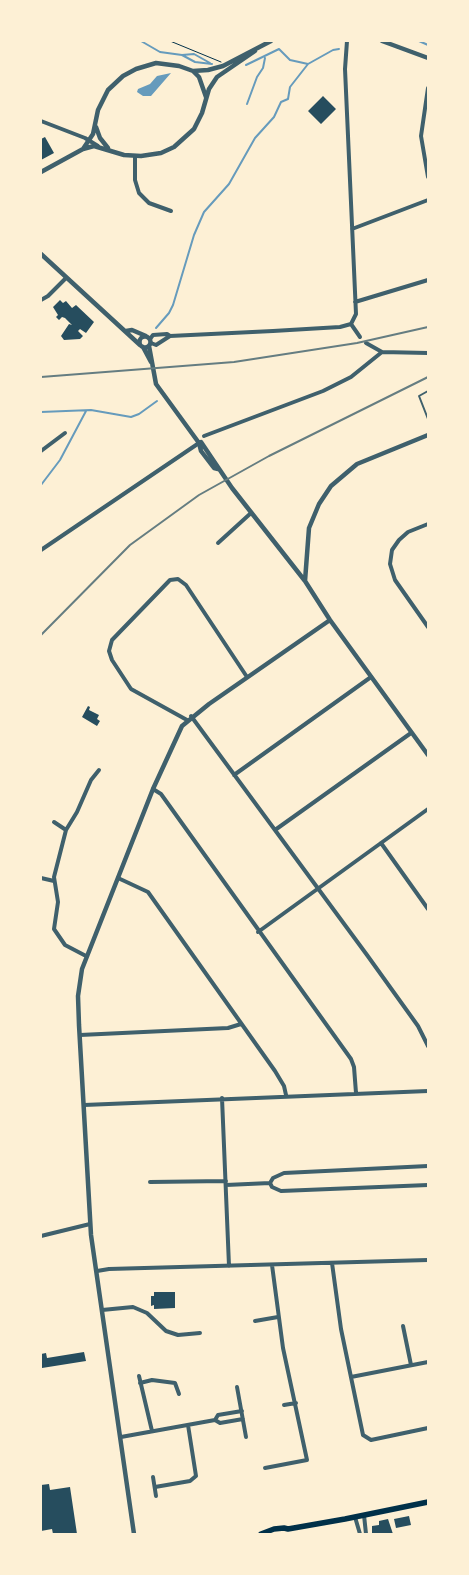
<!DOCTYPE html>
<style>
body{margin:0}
#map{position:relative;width:469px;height:1575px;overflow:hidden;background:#fdf0d5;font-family:Ubuntu,sans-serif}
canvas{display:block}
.frame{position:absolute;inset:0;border:42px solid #fdf0d5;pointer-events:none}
</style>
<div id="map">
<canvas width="469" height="1575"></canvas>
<div class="frame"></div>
</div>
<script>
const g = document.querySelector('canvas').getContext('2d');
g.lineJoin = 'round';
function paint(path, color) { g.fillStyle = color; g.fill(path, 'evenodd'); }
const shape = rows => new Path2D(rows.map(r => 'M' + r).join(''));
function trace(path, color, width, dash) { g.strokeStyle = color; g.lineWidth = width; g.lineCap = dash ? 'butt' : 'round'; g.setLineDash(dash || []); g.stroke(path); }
const water = shape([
 [171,73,151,96,143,96,137,92,138,89,150,84,157,76]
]);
const stream = shape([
 [141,41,160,52,182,55,195,62,212,64],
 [419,41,428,45],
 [182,55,194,54,210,63],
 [246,65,279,49,290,60,308,64,333,50,339,49],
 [247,104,257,77,263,68,265,58],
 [156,328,169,313,173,305,194,235,204,212,229,184,255,138,274,117,281,102,288,99,290,87,308,64],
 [41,412,91,410,131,417,139,414,157,401],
 [41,485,60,460,86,411]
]);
const building = shape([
 [323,96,336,109,321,124,308,111],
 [45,137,54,153,41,160,41,139],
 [60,300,63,303,66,301,72,308,76,305,94,322,86,333,80,329,78,331,83,336,80,339,64,340,61,336,69,324,72,325,65,318,62,317,59,320,56,317,58,315,53,307],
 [88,706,90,707,89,710,99,715,97,719,100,721,97,726,82,717],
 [154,1292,175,1292,175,1308,154,1309,154,1305,151,1306,151,1296,154,1296],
 [84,1352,86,1361,42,1368,41,1354,46,1353,47,1358],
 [49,1484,50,1490,70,1487,77,1534,53,1534,52,1529,41,1531,41,1485],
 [409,1516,411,1525,396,1528,394,1519],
 [388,1519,393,1534,372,1534,372,1526,379,1525,379,1521]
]);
const path = shape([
 [170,41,221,62]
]);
const service = shape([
 [428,391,419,396,428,419]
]);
const minor = shape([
 [347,41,345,69,356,314,351,324],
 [428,88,421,136,428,177],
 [41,121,85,138,98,146],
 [135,156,135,180,139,193,149,203,171,211],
 [352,229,428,200],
 [41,300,48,296,66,278],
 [355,302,428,280],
 [351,324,360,337],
 [150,339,153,335,167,334,170,336,273,331,340,327,351,324],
 [151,343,156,345,170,336],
 [366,343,382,352,428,353],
 [204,436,323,391,351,377,382,352],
 [41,451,65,433],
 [428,524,408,532,399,540,392,550,390,564,395,580,428,627],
 [218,543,251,513],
 [41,550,199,443],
 [191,716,367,955,418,1026,428,1046],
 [187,720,131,689,112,660,109,651,112,640,170,580,178,579,186,585,247,677],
 [234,775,371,677],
 [153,789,161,794,351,1059,354,1067,356,1093],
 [54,822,66,830],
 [275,830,411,733],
 [381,843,428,909],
 [41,878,54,881],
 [118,878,148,892,275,1071,284,1086,286,1095],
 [258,932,428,809],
 [86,956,65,945,54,929,58,902,54,877,66,830,77,812,91,780,99,770],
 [80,1035,228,1028,241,1024],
 [222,1098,229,1266],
 [84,1105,428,1091],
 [150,1182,226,1181],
 [270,1183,273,1178,284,1173,428,1166],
 [226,1185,270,1183,272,1187,281,1191,428,1185],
 [41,1236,90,1224],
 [332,1263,341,1329,363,1435,371,1440,428,1428],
 [97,1271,109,1269,428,1260],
 [102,1310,133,1307,147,1313,166,1331,178,1335,200,1333],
 [255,1321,278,1317],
 [403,1326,411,1365],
 [139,1376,152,1431],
 [351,1377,428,1362],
 [140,1383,152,1380,175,1383,179,1394],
 [237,1387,246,1437],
 [284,1405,296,1403],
 [215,1420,220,1423,243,1419],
 [121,1437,215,1420,218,1415,242,1411],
 [265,1468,307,1460,283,1348,272,1265],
 [153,1477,156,1496],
 [155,1487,190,1481,196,1476,188,1425],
 [364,1515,366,1534],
 [355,1517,360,1534]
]);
const tertiary = shape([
 [382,41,428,58],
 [193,71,208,70,223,66,271,41],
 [96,127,100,138,108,148],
 [83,149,93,134,98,110,108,90,123,76,136,69,156,63,179,66,193,71,199,77,206,97],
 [41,172,83,149,94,146,124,155,141,156,161,153,174,147,194,129,202,113,209,89,217,77,255,51],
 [41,254,140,345],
 [126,331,132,330,146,336],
 '139.5 342a5.5 5.5 0 1 1 11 0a5.5 5.5 0 1 1-11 0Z',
 [149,346,156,384,199,443,201,451,214,468,218,469],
 [143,347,151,362],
 [199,443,201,442,232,488,305,581,330,620,428,755],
 [305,581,309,528,319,504,331,486,357,464,428,435],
 [134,1534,91,1235,79,1025,78,996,82,969,153,789,182,726,209,704,330,620]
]);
const primary = shape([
 [261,1534,274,1529,284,1528,288,1529,345,1519,428,1502]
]);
const rail = shape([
 [41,377,234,362,357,343,428,327],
 [41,635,130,545,199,495,269,456,428,377]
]);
paint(water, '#669bbc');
trace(stream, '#669bbc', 2);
paint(building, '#264d5e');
trace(path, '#003049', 1);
trace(service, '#3f606c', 2);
trace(minor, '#3f606c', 4);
trace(tertiary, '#3f606c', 4.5);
trace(primary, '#003049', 5.5);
trace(rail, '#657d81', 2);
</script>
